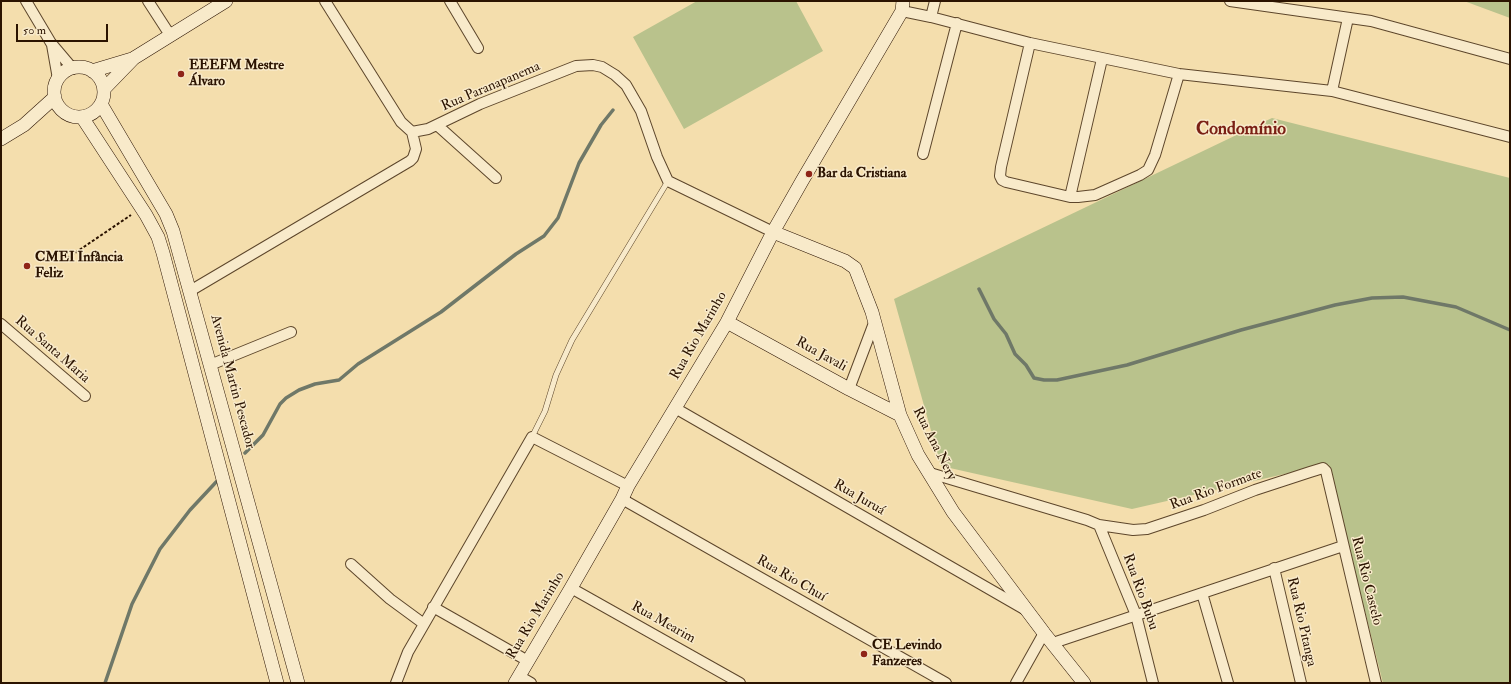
<!DOCTYPE html>
<meta charset="utf-8">
<style>
body{margin:0}
#map{position:relative;width:1511px;height:684px;overflow:hidden;background:#f4dead;font-family:"IM FELL Double Pica",serif}
canvas{display:block}
.frame{position:absolute;inset:0;border:2px solid #2b1300;pointer-events:none}
.scale{position:absolute;left:16px;top:24px;width:92px;height:18px;box-sizing:border-box;border:2px solid #2b1300;border-top:0;padding-left:5px;font-size:12px;line-height:14px;white-space:nowrap;color:#2b1300;-webkit-text-stroke:3px #f8eaca;paint-order:stroke}
</style>
<div id="map">
<canvas width="1511" height="684"></canvas>
<div class="frame"></div>
<div class="scale">50 m</div>
</div>
<script>
const g = document.querySelector('canvas').getContext('2d');
g.lineJoin = 'round';
function paint(path, color) { g.fillStyle = color; g.fill(path, 'evenodd'); }
const shape = rows => new Path2D(rows.map(r => 'M' + r).join(''));
function trace(path, color, width, dash) { g.strokeStyle = color; g.lineWidth = width; g.lineCap = dash ? 'butt' : 'round'; g.setLineDash(dash || []); g.stroke(path); }
function label(font, color, halo, rows, align = 'center') {
  g.font = font + ' "IM FELL Double Pica",serif'; g.lineWidth = 3; g.setLineDash([]); g.textBaseline = 'middle'; g.strokeStyle = halo; g.fillStyle = color; for (const [text, x, y, turn = 0] of rows) {
    g.save(); g.translate(x, y); g.rotate((+turn || 0) * Math.PI / 180); g.textAlign = isNaN(turn) ? turn : align; if (halo) g.strokeText(text, 0, 0); g.fillText(text, 0, 0); g.restore();
  }
}
const green = shape([
 [697,1,796,1,823,51,684,129,633,37],
 [1464,1,1510,1,1510,18],
 [1272,118,1510,178,1510,683,1383,683,1328,464,1132,509,941,466,894,299]
]);
const stream = shape([
 [979,289,994,319,1006,334,1015,354,1026,365,1034,378,1044,380,1057,380,1127,365,1241,330,1335,305,1372,298,1403,297,1456,307,1510,330],
 [245,453,263,435,280,404,286,398,299,390,315,384,339,380,358,364,441,312,516,254,544,236,558,218,579,163,601,125,613,110],
 [105,683,132,604,160,549,190,510,218,480]
]);
const path = shape([
 [63,261,131,215]
]);
const lane = shape([
 [532,437,545,411,556,375,572,340,668,181]
]);
const street = shape([
 [26,1,51,43,73,69],
 [148,1,170,35],
 [325,1,401,122,412,132,428,129,480,104,576,66,593,65,602,67,615,75,626,85,641,111,657,157,668,181,773,232],
 [450,1,478,48],
 [1230,1,1371,21,1510,59],
 [902,11,931,17,1030,43,1179,74,1332,91,1510,137],
 [931,17,935,1],
 [1030,43,1001,167,1000,176,1002,180,1006,182,1070,197,1078,197,1095,195,1140,175,1148,170,1155,155,1179,74],
 [52,45,58,79],
 [1332,91,1348,18],
 [437,125,496,178],
 [923,154,957,23],
 [1070,197,1102,59],
 [190,291,410,161,413,158,416,149,412,132],
 [1,324,85,396],
 [210,365,291,332],
 [849,389,874,323],
 [675,408,1024,609],
 [930,473,1087,520,1099,525,1136,615,1153,683],
 [622,499,946,683],
 [1099,525,1133,530,1147,529,1204,510,1255,490,1310,472,1323,468,1326,471,1376,683],
 [351,564,390,599,424,624],
 [1274,568,1301,683],
 [571,588,740,683],
 [1202,593,1228,683],
 [433,607,528,661],
 [1053,643,1343,546],
 [519,676,531,683],
 [396,683,408,652,532,437,628,486],
 [1016,683,1044,633]
]);
const secondary = shape([
 '54 92a25 25 0 1 1 50 0a25 25 0 1 1-50 0Z',
 [92,71,132,59],
 [104,89,134,58,226,1],
 [101,104,166,214,173,231,298,683],
 [82,117,146,215,158,237,163,253,277,683],
 [1,139,24,125,55,97],
 [773,232,845,261,855,268,872,312,900,415,918,455,953,512,1044,633,1084,683],
 [727,322,849,389,900,415],
 [515,683,571,588,622,499,628,486,727,322,773,232,802,181,902,11,903,1]
]);
const markers = [
 [181,74,4,"#8f2418"],
 [809,174,4,"#8f2418"],
 [27,266,4,"#8f2418"],
 [864,654,4,"#8f2418"]
];
const poiNames = [
 ["EEEFM Mestre",189,66],
 ["Álvaro",189,82],
 ["Bar da Cristiana",817,174],
 ["CMEI Infância",35,258],
 ["Feliz",35,274],
 ["CE Levindo",872,646],
 ["Fanzeres",872,662]
];
const streetNames = [
 ["Rua Paranapanema",491,87,-23],
 ["Rua Rio Marinho",699,336,-60],
 ["Rua Santa Maria",52,350,41],
 ["Rua Javali",821,355,29],
 ["Avenida Martin Pescador",232,382,75],
 ["Rua Ana Nery",934,444,63],
 ["Rua Rio Formate",1216,490,-20],
 ["Rua Juruá",859,498,30],
 ["Rua Rio Chuí",791,579,30],
 ["Rua Rio Castelo",1366,581,76],
 ["Rua Rio Bubu",1140,592,70],
 ["Rua Rio Marinho",536,616,-59],
 ["Rua Rio Pitanga",1301,622,77],
 ["Rua Mearim",663,623,29]
];
const districtNames = [
 ["Condomínio",1241,130]
];
paint(green, '#b9c28c');
trace(stream, '#6f7868', 3.5);
trace(lane, '#5d462b', 6);
trace(street, '#5d462b', 12);
trace(secondary, '#2b1300', 14);
trace(path, '#2b1300', 2, [3, 2]);
trace(lane, '#f8eaca', 5);
trace(street, '#f8eaca', 10);
trace(secondary, '#f8eaca', 13);
for (const [x, y, r, color] of markers) { const dot = new Path2D(); dot.arc(x, y, r, 0, 2 * Math.PI); g.fillStyle = color; g.fill(dot); trace(dot, '#f8eaca', 1.5); }
label('bold 14px', '#2b1300', '#f8eaca', poiNames, 'left');
label('14px', '#2b1300', '#f8eaca', streetNames);
label('bold 18px', '#7a1f14', '#f8eaca', districtNames);
</script>
